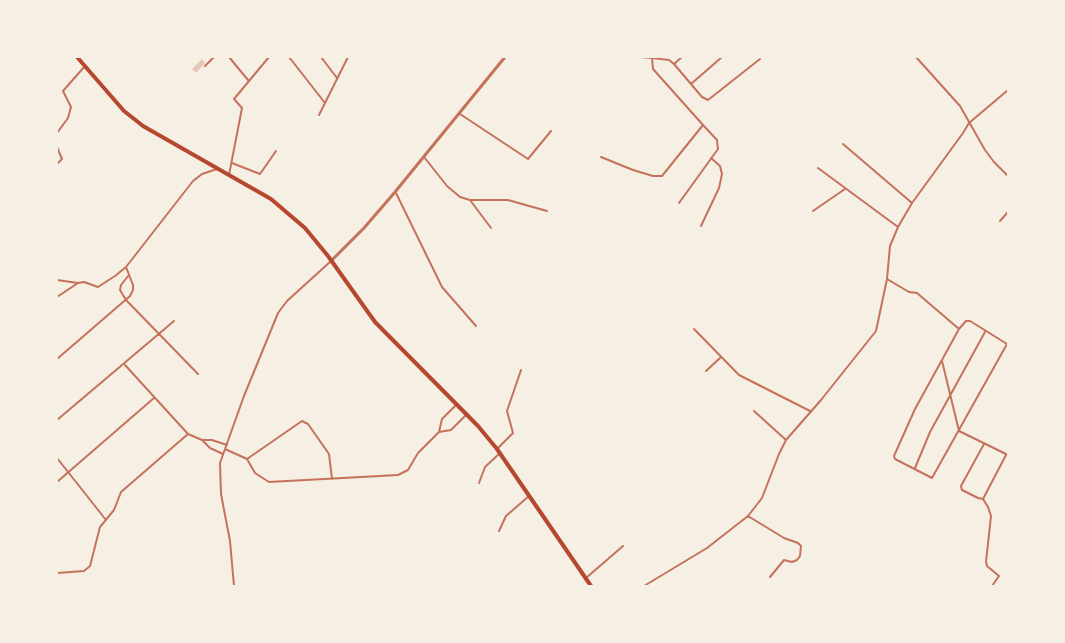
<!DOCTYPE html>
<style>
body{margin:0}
#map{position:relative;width:1065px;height:643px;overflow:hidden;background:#f6efe4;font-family:"Playfair Display",serif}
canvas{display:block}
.frame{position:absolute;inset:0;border:58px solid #f6efe4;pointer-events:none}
</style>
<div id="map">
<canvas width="1065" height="643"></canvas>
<div class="frame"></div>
</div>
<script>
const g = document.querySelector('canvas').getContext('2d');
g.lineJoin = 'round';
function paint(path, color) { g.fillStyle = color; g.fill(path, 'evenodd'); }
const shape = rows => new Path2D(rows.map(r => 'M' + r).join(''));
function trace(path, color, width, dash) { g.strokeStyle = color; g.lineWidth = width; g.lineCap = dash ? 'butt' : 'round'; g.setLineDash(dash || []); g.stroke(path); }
const building = shape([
 [202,59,205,63,196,73,192,69]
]);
const minor = shape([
 [229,57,248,80],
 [289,57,325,103],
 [321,57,337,78],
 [916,57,960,106,985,150,994,162,1008,176],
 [652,58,669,60,674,64,682,57],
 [674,64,702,97,708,100,760,59],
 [205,66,214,57],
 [691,84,722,57],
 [460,114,528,159,551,131],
 [319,115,348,57],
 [57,133,68,118,71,107,63,91,85,66],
 [843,144,912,203],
 [57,147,62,159,57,164],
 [424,157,447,186,460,197,470,200,491,228],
 [601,157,633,170,653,176,662,176,703,125,653,69,652,58,640,57],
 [232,163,260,174,276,151],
 [818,168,898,227],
 [229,175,242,108,234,99,269,57],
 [396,193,442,287,476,326],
 [470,200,508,200,547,211],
 [679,203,718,149,717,140,703,125],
 [813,211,845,189],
 [1000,221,1008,212],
 [701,226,719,188,722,174,720,166,711,158],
 [129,275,121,285,120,290,126,300,198,374],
 [887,279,909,292,917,293,959,329],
 [57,280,78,283],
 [57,297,78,283,84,282,98,287,115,276,126,267,193,181,202,174,217,169],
 [966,321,970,321,1007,344,932,478,895,459,894,456,915,409,959,329,966,321],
 [694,329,739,375,810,411],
 [57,359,130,296,133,290,133,285,126,267],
 [942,361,959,431,1008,455],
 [125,365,188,434,202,440],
 [706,371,720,358],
 [754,411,786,440],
 [57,420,174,321],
 [439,432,451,430,466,415],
 [984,444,961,486,962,490,978,498,983,499,1006,455],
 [225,449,247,459,255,473,269,482,398,475,408,470,418,453,439,432,442,419,457,404],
 [497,449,513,433,507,411,521,370],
 [223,454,210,448,202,440,212,440,227,445],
 [57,458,106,520],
 [247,459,302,421,308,424,329,454,332,479],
 [915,468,930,432,985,332],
 [57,482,154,398],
 [479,483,485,467,500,453],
 [983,499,988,507,991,516,986,562,987,566,999,576,992,586],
 [748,516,784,538,798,543,801,546,800,556,797,560,792,562,784,560,770,577],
 [499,531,506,516,529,496],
 [57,573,84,571,90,566,100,527,114,510,121,492,188,434],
 [586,578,623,546],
 [57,582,57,586],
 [234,586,230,541,221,494,220,463,244,396,278,313,287,301,331,261],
 [644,586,707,548,748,516,762,498,779,454,786,440,821,400,876,331,887,279,890,246,898,227,912,203,963,133,969,123,1008,90]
]);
const tertiary = shape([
 [331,261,364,228,395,192,505,57]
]);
const primary = shape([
 [77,57,124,111,143,126,271,199,305,228,328,256,375,322,478,426,497,449,591,586]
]);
paint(building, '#e6c5b7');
trace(minor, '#c5725c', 2);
trace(tertiary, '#c5725c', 3);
trace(primary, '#b5482f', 4);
</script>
